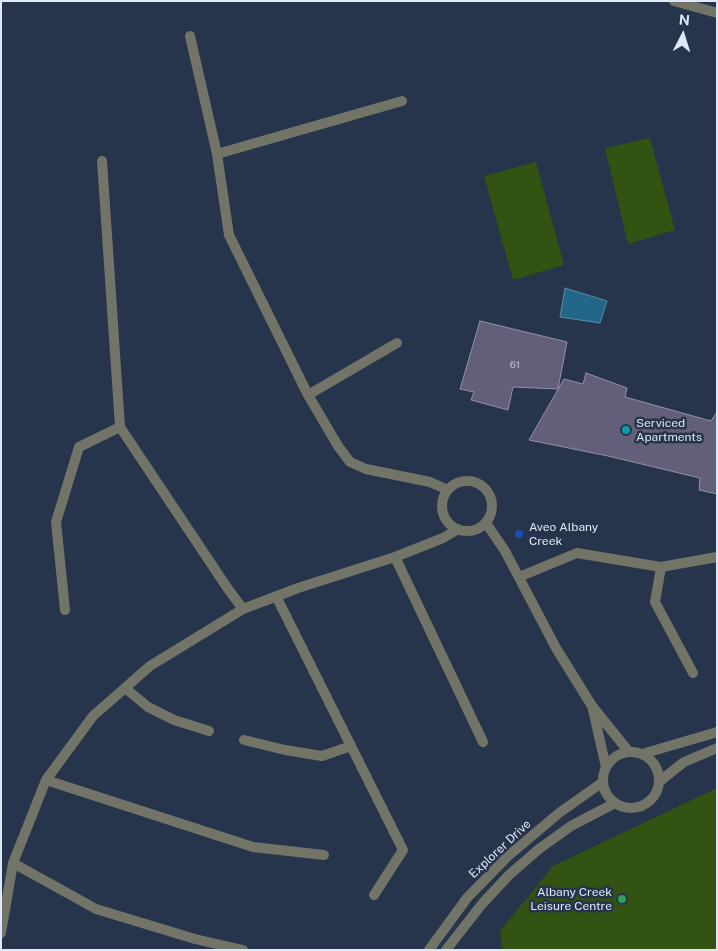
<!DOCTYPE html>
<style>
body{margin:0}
#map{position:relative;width:718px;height:951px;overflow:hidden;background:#26354b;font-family:"Public Sans",sans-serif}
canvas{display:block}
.frame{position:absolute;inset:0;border:2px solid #dee8f6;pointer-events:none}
.north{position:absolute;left:658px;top:10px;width:50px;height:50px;-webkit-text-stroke:4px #26354b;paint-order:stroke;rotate:5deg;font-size:14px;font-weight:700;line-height:20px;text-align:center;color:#dee8f6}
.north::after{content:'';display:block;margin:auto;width:18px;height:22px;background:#dee8f6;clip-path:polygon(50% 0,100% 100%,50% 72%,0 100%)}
</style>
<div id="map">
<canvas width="718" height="951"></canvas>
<div class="frame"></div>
<div class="north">N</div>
</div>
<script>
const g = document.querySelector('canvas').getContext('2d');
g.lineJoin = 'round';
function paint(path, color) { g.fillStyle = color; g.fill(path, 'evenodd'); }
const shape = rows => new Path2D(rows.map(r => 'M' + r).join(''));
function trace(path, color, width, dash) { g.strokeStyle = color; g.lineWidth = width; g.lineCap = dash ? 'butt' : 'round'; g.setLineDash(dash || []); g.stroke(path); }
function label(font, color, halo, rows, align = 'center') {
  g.font = font + ' "Public Sans",sans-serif'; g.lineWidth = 5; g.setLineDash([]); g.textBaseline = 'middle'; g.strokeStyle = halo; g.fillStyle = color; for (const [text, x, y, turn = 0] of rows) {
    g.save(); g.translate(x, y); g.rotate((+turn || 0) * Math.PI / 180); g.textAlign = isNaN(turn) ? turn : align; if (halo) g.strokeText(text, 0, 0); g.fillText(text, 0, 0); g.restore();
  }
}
const green = shape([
 [650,138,675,230,628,244,605,148],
 [536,162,564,265,513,280,484,176],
 [717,788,717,950,502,950,500,931,553,866]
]);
const water = shape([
 [565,288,607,301,600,323,560,317,565,288]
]);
const building = shape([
 [480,321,567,342,558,389,513,387,508,410,471,400,474,392,460,389,480,321],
 [586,373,627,388,625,397,711,421,717,412,717,494,699,490,700,478,608,456,529,440,564,379,583,384,586,373]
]);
const service = shape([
 [190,36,217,154,229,235,308,395,338,446,350,462,366,469,430,482,448,490],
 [217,154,402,101],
 [102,161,120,427,228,589,243,609,298,588,395,557,443,538,458,529],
 [308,395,397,343],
 '442 506a25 25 0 1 1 50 0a25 25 0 1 1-50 0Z',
 [486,523,505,551,556,648,592,706,629,752],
 [395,557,483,742],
 [661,567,655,602,693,673],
 [519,577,577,553,661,567,717,557],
 [276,596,403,850,374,895],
 [65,610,56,522,79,447,120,427],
 [125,688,148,707,174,720,209,731],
 [593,710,606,767],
 [244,740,285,750,322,756,351,746],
 [46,780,253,847,324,855],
 [13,863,96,909,195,939,243,950],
 [1,933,13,863,46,780,93,716,150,666,243,609]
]);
const minor = shape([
 [674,1,717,13]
]);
const tertiary = shape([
 '603 780a28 28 0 1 1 56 0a28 28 0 1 1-56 0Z',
 [642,754,717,732],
 [660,781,684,762,717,748],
 [429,950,467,898,507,857,559,813,603,782],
 [446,950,482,904,509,875,539,849,571,826,615,803]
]);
const markers = [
 [626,430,5,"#0f9aa8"],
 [519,534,5,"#1a4fb4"],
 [622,899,5,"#2e9e5b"]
];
const numberNames = [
 ["61",515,365]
];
const poiNames = [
 ["Serviced",636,423],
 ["Apartments",636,437],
 ["Aveo Albany",529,527],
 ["Creek",529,541],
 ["Albany Creek",612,892,"right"],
 ["Leisure Centre",612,906,"right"]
];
const streetNames = [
 ["Explorer Drive",500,849,-43]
];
paint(green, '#325312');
paint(water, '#268');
trace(water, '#5a8da9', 1);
paint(building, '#635e7a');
trace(building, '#948fad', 1);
trace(service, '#727467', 10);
trace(minor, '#727467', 10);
trace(tertiary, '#727467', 10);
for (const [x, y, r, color] of markers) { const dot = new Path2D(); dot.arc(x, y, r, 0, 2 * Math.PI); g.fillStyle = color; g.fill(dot); trace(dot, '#26354b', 2); }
label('10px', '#bfc6d7', null, numberNames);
label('12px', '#dee8f6', '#26354b', poiNames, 'left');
label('12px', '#dee8f6', '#26354b', streetNames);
</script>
